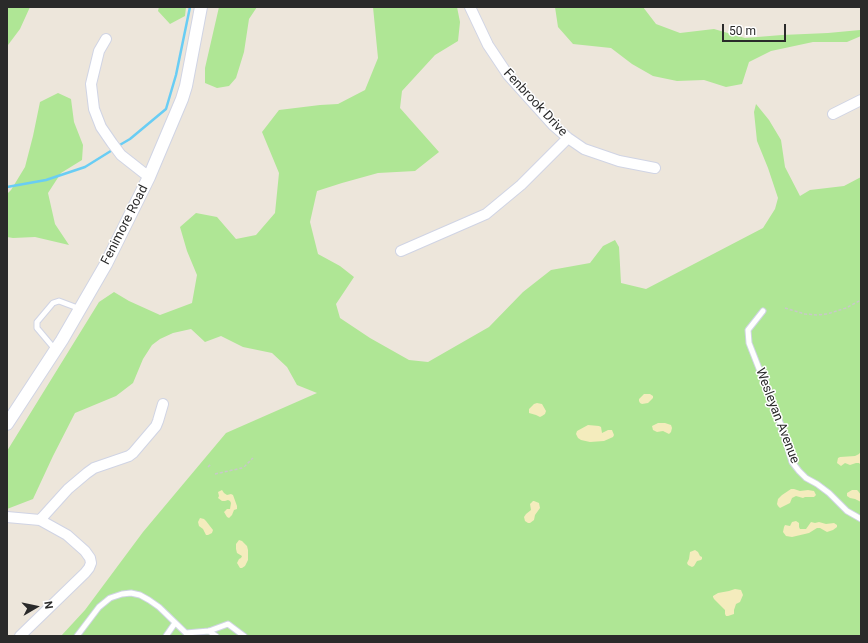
<!DOCTYPE html>
<style>
body{margin:0}
#map{position:relative;width:868px;height:643px;overflow:hidden;background:#ede6db;font-family:Roboto,sans-serif}
canvas{display:block}
.frame{position:absolute;inset:0;border:8px solid #2a2a2a;pointer-events:none}
.north{position:absolute;left:16px;top:587px;width:40px;height:40px;-webkit-text-stroke:3px #fff;paint-order:stroke;rotate:81deg;font-size:11px;font-weight:700;line-height:16px;text-align:center;color:#2a2a2a}
.north::after{content:'';display:block;margin:auto;width:14px;height:18px;background:#2a2a2a;clip-path:polygon(50% 0,100% 100%,50% 72%,0 100%)}
.scale{position:absolute;left:722px;top:24px;width:64px;height:18px;box-sizing:border-box;border:2px solid #2a2a2a;border-top:0;padding-left:5px;font-size:12px;line-height:14px;white-space:nowrap;color:#2a2a2a;-webkit-text-stroke:3px #fff;paint-order:stroke}
</style>
<div id="map">
<canvas width="868" height="643"></canvas>
<div class="frame"></div>
<div class="north">N</div>
<div class="scale">50 m</div>
</div>
<script>
const g = document.querySelector('canvas').getContext('2d');
g.lineJoin = 'round';
function paint(path, color) { g.fillStyle = color; g.fill(path, 'evenodd'); }
const shape = rows => new Path2D(rows.map(r => 'M' + r).join(''));
function trace(path, color, width, dash) { g.strokeStyle = color; g.lineWidth = width; g.lineCap = dash ? 'butt' : 'round'; g.setLineDash(dash || []); g.stroke(path); }
function label(font, color, halo, rows, align = 'center') {
  g.font = font + ' Roboto,sans-serif'; g.lineWidth = 3; g.setLineDash([]); g.textBaseline = 'middle'; g.strokeStyle = halo; g.fillStyle = color; for (const [text, x, y, turn = 0] of rows) {
    g.save(); g.translate(x, y); g.rotate((+turn || 0) * Math.PI / 180); g.textAlign = isNaN(turn) ? turn : align; if (halo) g.strokeText(text, 0, 0); g.fillText(text, 0, 0); g.restore();
  }
}
const green = shape([
 [7,7,30,7,20,29,8,45,7,44],
 [159,7,186,7,185,16,170,24,158,11],
 [219,7,257,7,249,19,244,52,236,78,229,86,217,88,205,83,205,68],
 [373,7,457,7,460,22,458,41,435,55,402,91,400,108,439,152,415,171,378,173,342,183,317,191,310,222,318,254,340,266,354,277,336,304,340,318,370,338,409,360,428,362,489,327,523,292,551,270,590,263,603,246,615,240,619,247,621,283,646,289,763,228,775,209,778,198,768,168,757,141,754,112,756,104,769,120,781,140,785,167,800,196,810,190,844,186,861,177,861,636,61,636,85,610,143,532,226,433,317,393,297,385,287,367,272,353,243,347,221,336,205,342,191,329,173,333,160,339,152,345,143,359,133,383,116,396,75,413,53,456,33,499,7,509,7,451,99,302,114,292,129,301,160,315,192,303,197,275,187,251,180,227,196,213,217,217,236,239,256,235,275,213,279,173,262,132,279,110,320,105,338,104,365,90,378,58],
 [555,7,643,7,656,24,680,33,714,29,745,38,782,35,828,33,860,30,861,36,847,42,813,42,771,51,749,62,742,84,726,87,704,80,677,81,653,76,632,64,611,48,573,44,558,27],
 [58,93,71,99,74,122,83,145,82,160,61,173,48,193,55,224,69,245,35,237,13,238,7,237,7,194,11,190,25,167,33,136,40,102]
]);
const sand = shape([
 [644,394,650,394,653,396,653,398,648,403,642,404,640,403,639,401,639,399],
 [537,403,542,404,546,411,545,414,542,416,540,417,536,415,529,413,529,409,534,404],
 [658,423,665,423,671,425,672,428,671,432,669,434,663,431,657,432,653,430,652,426],
 [588,425,599,426,601,427,602,433,608,430,612,430,614,435,613,437,604,441,590,442,581,440,578,438,576,434,577,431],
 [861,451,861,465,859,463,856,463,850,465,845,463,841,466,837,463,838,458,840,457,855,456,859,454],
 [791,489,794,489,800,491,808,490,814,491,816,495,814,497,805,497,803,498,796,496,792,498,790,503,780,508,778,506,777,504,778,499,782,495],
 [222,490,224,493,227,495,231,494,233,495,237,506,237,509,234,510,232,515,229,518,227,517,224,512,227,509,230,509,231,503,230,501,228,500,225,501,222,501,218,498,219,496,218,492],
 [852,490,857,490,858,491,861,495,861,502,855,499,850,498,847,496,847,493],
 [533,501,534,501,539,503,540,508,535,515,534,520,530,523,528,523,525,521,524,517,526,514,531,510,530,504],
 [200,518,204,519,206,521,213,530,212,533,208,535,206,535,203,529,199,526,198,522],
 [796,521,799,523,799,527,800,529,806,529,811,522,815,523,819,522,826,524,834,523,837,525,837,527,833,530,827,532,820,528,817,528,809,533,792,537,786,536,783,532,784,527,785,525,790,526,792,522],
 [239,540,242,541,247,546,248,550,248,560,245,566,242,568,240,568,237,563,239,559,241,558,242,556,237,553,236,549,236,544],
 [695,550,698,552,700,556,702,557,702,559,701,560,697,561,694,566,692,567,688,565,687,563,689,559,690,552],
 [735,589,741,590,743,595,740,602,736,604,734,610,734,614,728,616,726,616,725,614,725,610,714,599,713,597,713,596,718,593,729,591]
]);
const stream = shape([
 [118,146,130,139,166,109,176,75,190,7],
 [7,187,46,180,85,167,114,149]
]);
const path = shape([
 [785,308,805,314,817,315,827,314,846,308,861,300],
 [208,467,211,464],
 [215,474,242,468,245,466,253,458]
]);
const service = shape([
 [763,311,748,330,749,343,781,425,792,462,799,471,806,478,817,484,829,493,847,511,861,519],
 [55,348,53,347,37,328,37,322,53,303,59,301,75,307,79,310],
 [209,631,216,636],
 [186,633,209,631,228,624,244,636],
 [77,636,99,607,110,598,122,594,131,593,140,595,149,600,159,607,189,636],
 [166,636,175,623]
]);
const minor = shape([
 [470,7,488,45,508,75,553,125,568,138,584,149,619,161,655,168],
 [106,39,99,51,91,84,94,109,101,127,112,143,121,155,149,177],
 [833,114,861,100],
 [401,251,486,214,521,185,568,138],
 [7,517,40,520,67,535,85,551,90,558,91,563,89,568,85,573,20,636],
 [40,520,68,489,87,473,94,468,129,456,133,453,156,426,158,421,163,404]
]);
const tertiary = shape([
 [7,424,62,340,106,264,149,177,182,99,186,86,201,7]
]);
const streetNames = [
 ["Fenbrook Drive",535,103,47],
 ["Fenimore Road",125,225,-63],
 ["Wesleyan Avenue",777,416,69]
];
paint(green, '#afe695');
paint(sand, '#f4ecbd');
trace(stream, '#69cdf4', 2.5);
trace(service, '#d0d4e4', 7);
trace(minor, '#d0d4e4', 12);
trace(tertiary, '#d0d4e4', 14);
trace(path, '#c8c8c8', 1.5, [3, 2]);
trace(service, '#fff', 5);
trace(minor, '#fff', 10);
trace(tertiary, '#fff', 12);
label('13px', '#2a2a2a', '#fff', streetNames);
</script>
